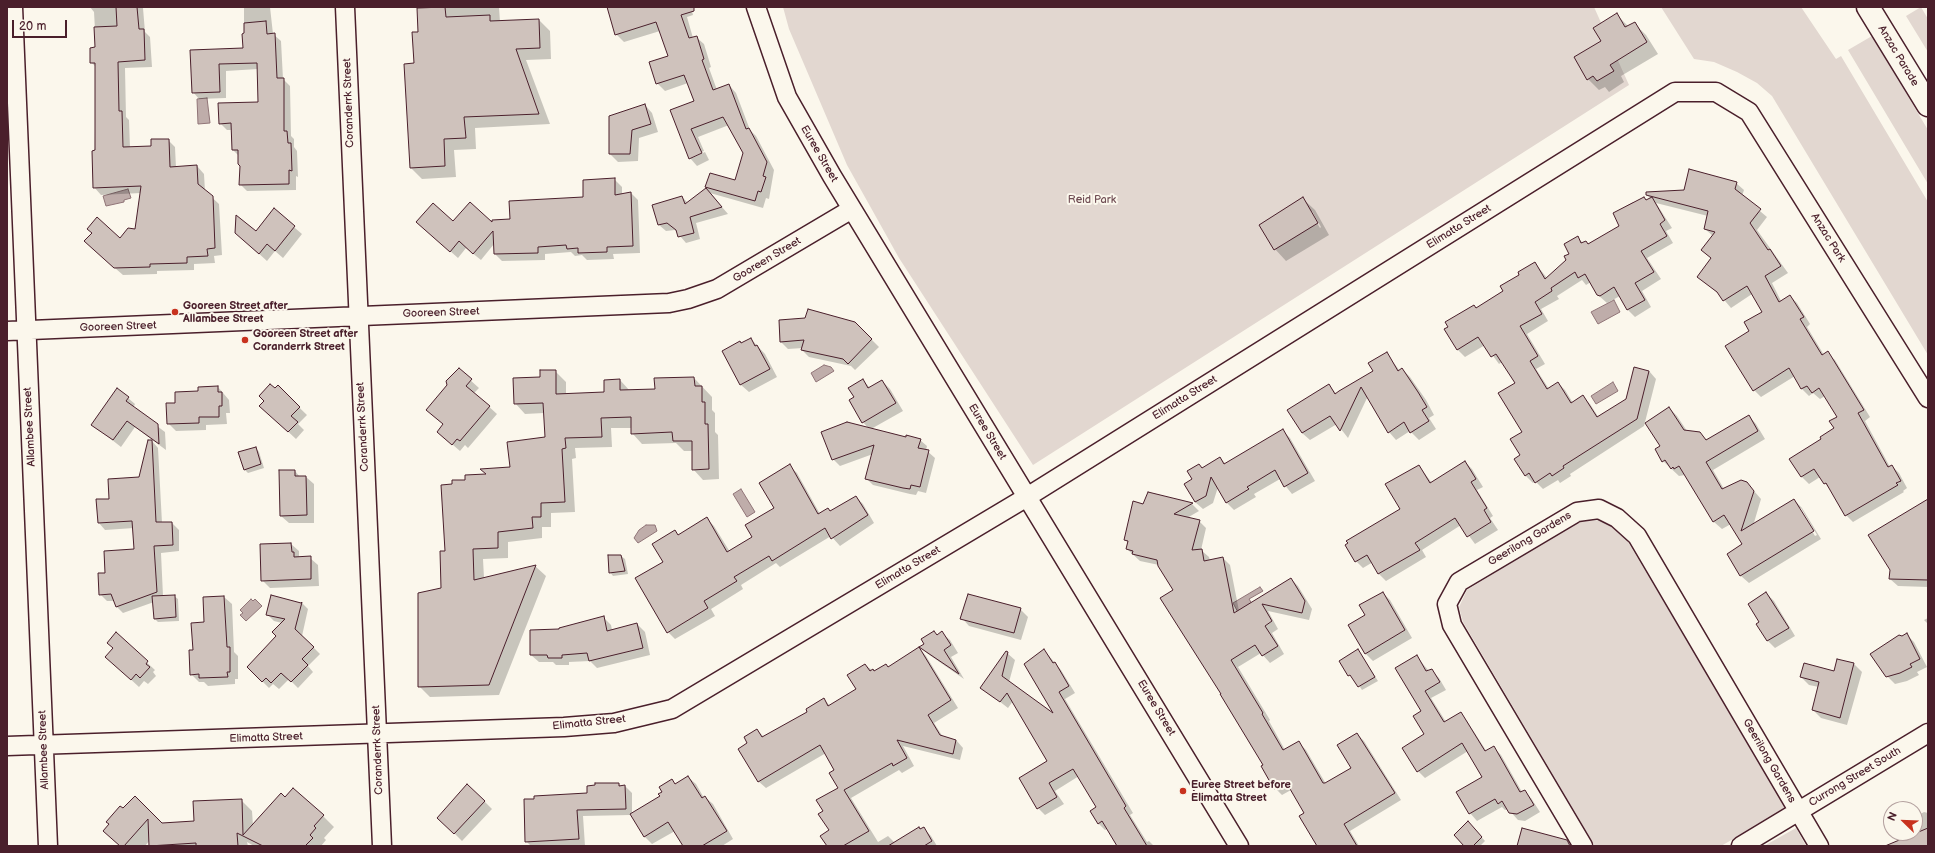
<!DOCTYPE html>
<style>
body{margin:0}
#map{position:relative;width:1935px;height:853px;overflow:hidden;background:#fbf7ec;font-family:"Balsamiq Sans",sans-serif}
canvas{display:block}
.frame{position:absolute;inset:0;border:8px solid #4a1f2b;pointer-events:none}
.north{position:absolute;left:1883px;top:801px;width:40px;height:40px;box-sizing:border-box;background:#fbf7ec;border:1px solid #b4a19f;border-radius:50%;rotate:293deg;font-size:11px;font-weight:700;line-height:16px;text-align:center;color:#4a1f2b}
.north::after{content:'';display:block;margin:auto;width:14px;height:18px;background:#c8321e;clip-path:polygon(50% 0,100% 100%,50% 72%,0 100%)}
.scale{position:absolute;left:12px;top:20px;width:55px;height:18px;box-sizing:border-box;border:2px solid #4a1f2b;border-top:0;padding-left:5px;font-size:12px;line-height:14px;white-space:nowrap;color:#4a1f2b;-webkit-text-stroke:3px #fbf7ec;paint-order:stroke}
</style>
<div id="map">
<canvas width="1935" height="853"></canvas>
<div class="frame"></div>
<div class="north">N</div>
<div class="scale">20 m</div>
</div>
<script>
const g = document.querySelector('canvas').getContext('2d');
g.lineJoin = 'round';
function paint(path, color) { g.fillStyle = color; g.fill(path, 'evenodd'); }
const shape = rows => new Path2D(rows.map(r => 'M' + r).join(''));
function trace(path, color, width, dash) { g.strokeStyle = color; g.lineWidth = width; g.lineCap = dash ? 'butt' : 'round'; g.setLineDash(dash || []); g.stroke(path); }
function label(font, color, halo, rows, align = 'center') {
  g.font = font + ' "Balsamiq Sans",sans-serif'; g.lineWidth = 4; g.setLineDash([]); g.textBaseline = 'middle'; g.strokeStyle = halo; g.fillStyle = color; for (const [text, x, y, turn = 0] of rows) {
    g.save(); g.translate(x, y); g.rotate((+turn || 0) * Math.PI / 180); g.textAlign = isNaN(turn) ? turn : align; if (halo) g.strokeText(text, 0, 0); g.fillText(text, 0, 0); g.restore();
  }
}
const green = shape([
 [783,7,1594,7,1629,85,1033,465,899,258,847,165,789,29],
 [1661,7,1801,7,1836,59,1841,56,1928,202,1928,355,1772,96,1757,83,1737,72,1714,62,1694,59],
 [1921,7,1928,19,1928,52,1906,16],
 [1872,36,1928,130,1928,184,1848,50],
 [1604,520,1625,537,1787,808,1721,846,1595,846,1463,622,1459,607,1467,590,1577,522],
 [1796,828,1806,846,1764,846]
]);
const water = shape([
 [207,98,210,123,198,124,197,99,207,98],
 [128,189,131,198,124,200,124,202,106,206,103,196,128,189],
 [1614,300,1620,312,1598,324,1591,312,1614,300],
 [824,365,831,367,834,371,816,382,811,373,824,365],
 [1613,382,1618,391,1596,404,1591,396,1613,382],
 [741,489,755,512,747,517,733,494,741,489],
 [646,525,655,525,657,531,638,543,634,538,639,530,646,525],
 [1260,587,1263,591,1249,599,1254,607,1240,616,1233,603,1260,587],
 [251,599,253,601,255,599,262,606,246,621,240,615,243,613,240,610,251,599]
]);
const shadow = shape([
 [90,7,143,8,145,32,150,37,152,67,125,68,126,117,129,120,130,148,152,147,168,140,175,147,176,168,197,166,204,174,205,191,219,204,222,255,214,256,215,263,194,264,194,270,157,271,157,274,123,275,93,249,120,239,136,230,141,193,101,195,94,187,96,67,91,62,96,48,94,12],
 [244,7,270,7,273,34,281,41,283,79,290,86,291,136,294,139,294,147,297,151,298,177,296,176,296,190,247,191,240,184,241,166,239,156,233,150,232,130,227,130,220,123,259,103,258,69,226,71,226,98,199,99,193,92,191,51,244,49],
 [418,7,499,7,500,22,539,20,550,31,551,59,526,60,550,124,475,128,476,149,454,150,456,177,422,179,411,168,415,64,419,33],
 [608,7,691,7,693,15,687,17,693,38,696,37,704,44,711,67,709,68,717,90,729,85,736,93,750,130,756,136,774,170,769,199,766,198,763,208,710,193,728,214,696,223,700,239,686,243,675,230,666,231,659,225,682,197,688,203,707,188,706,187,736,181,744,153,729,125,698,137,704,151,692,156,692,158,705,152,709,160,697,166,690,158,672,110,695,102,688,83,665,91,657,83,669,56,660,31,624,42,616,34],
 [1617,15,1629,27,1634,23,1646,35,1658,54,1621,76,1624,82,1609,92,1605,87,1599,90,1588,79],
 [645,105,652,113,658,132,639,138,638,161,618,162,610,154],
 [614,179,622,187,622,195,631,193,638,200,640,253,613,254,614,259,587,260,582,255,575,256,571,252,545,254,545,260,502,261,495,254,494,244,481,260,466,248,458,258,425,229,453,222,493,224,511,220,584,198],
 [1736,183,1744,190,1742,196,1767,217,1757,230,1788,273,1772,283,1781,301,1790,296,1797,303,1810,324,1807,327,1824,355,1827,353,1835,360,1870,417,1865,421,1890,467,1892,466,1899,473,1907,488,1903,491,1904,492,1853,522,1846,515,1832,492,1820,477,1809,484,1802,477,1791,459,1823,440,1835,429,1838,417,1825,396,1820,399,1813,393,1809,396,1802,389,1795,376,1761,397,1754,390,1751,331,1763,312,1752,294,1731,308,1720,295,1698,276,1712,259,1702,250,1713,236,1705,229,1708,216,1656,203,1672,228,1666,231,1673,243,1647,258,1661,279,1642,291,1651,307,1635,317,1628,310,1620,296,1607,303,1598,295,1591,282,1586,285,1582,280,1557,296,1559,299,1541,309,1548,321,1527,334,1545,364,1536,369,1549,389,1558,383,1565,390,1573,403,1583,397,1590,404,1599,418,1627,400,1649,371,1656,379,1644,426,1570,474,1571,476,1560,483,1558,480,1543,489,1535,481,1533,483,1526,476,1515,459,1521,455,1523,433,1516,384,1502,362,1499,364,1485,345,1465,357,1458,350,1446,329,1474,306,1477,309,1504,291,1535,263,1547,278,1567,260,1577,237,1583,243,1588,245,1620,227,1614,213,1633,202,1634,204,1651,199,1647,195],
 [1303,199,1315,210,1329,235,1286,261,1275,249],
 [1310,211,1312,211,1321,227,1320,228],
 [274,210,302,234,283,258,275,251,267,261,236,233,256,232],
 [780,321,855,323,879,347,855,370,851,366,809,357,802,350,803,348,788,349,781,342],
 [751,339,765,354,777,377,749,392,741,385,723,352],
 [1386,353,1400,371,1402,369,1410,377,1426,400,1434,415,1429,418,1436,429,1419,440,1410,431,1396,440,1389,432,1368,396,1348,438,1337,424,1310,440,1302,433,1329,386,1337,394,1374,372],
 [459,370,479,388,474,393,497,414,468,448,465,445,460,451,446,439,444,425,435,417],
 [555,371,566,382,566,394,605,393,620,380,630,391,656,390,694,378,712,397,712,410,715,413,715,432,718,435,719,479,703,480,693,469,693,451,684,451,676,443,642,444,632,433,632,428,611,428,612,447,575,448,576,458,572,459,575,512,551,513,551,527,542,527,542,538,508,542,508,558,483,559,484,578,535,566,546,576,499,695,430,697,419,686,442,588,454,485,511,468,546,438,544,413,525,414,515,403,542,378],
 [863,380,870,388,882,381,890,389,903,411,871,429,907,439,920,440,927,446,926,450,935,458,926,493,918,491,916,495,910,494,873,485,867,479,873,454,840,466,833,459,869,429,863,422,855,398],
 [218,387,229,400,230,413,226,413,227,424,206,425,206,430,176,431,168,423,176,404,199,392],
 [278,387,307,415,298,424,304,430,296,439,268,413,275,390],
 [128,398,135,404,133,408,165,432,166,450,135,427,121,447,93,425],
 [1669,408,1677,416,1687,431,1699,433,1707,440,1749,416,1756,424,1765,439,1713,470,1724,489,1747,483,1761,499,1753,526,1794,500,1802,508,1821,539,1749,583,1741,576,1728,554,1743,544,1731,524,1722,529,1714,522,1685,475,1679,476,1663,461,1661,447],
 [1798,508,1801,508,1817,535,1815,536],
 [1282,430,1290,438,1315,481,1292,494,1280,479,1254,494,1256,497,1234,510,1226,502,1218,487,1213,503,1203,509,1195,502,1193,479,1203,469,1220,458,1226,464],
 [149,441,152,441,158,448,162,523,172,523,179,530,179,551,161,553,163,596,174,596,178,599,179,621,158,622,155,619,154,602,123,613,116,606,115,601,107,601,100,594,106,574,135,550,134,528,105,530,99,523,110,500,140,478],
 [256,448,259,452,264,468,248,473,244,469],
 [1465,462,1472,469,1483,487,1477,490,1493,516,1490,518,1498,530,1475,544,1461,525,1422,550,1426,557,1386,581,1379,574,1373,562,1363,568,1356,561,1401,509,1419,466,1432,483],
 [789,466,797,473,820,514,831,512,856,497,863,504,874,523,840,546,831,536,780,567,776,563,741,585,743,589,711,609,715,616,675,639,668,632,664,562,679,536,707,519,714,526,730,552,754,538,775,508],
 [295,471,300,477,306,477,314,484,314,523,289,523,281,516],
 [1149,494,1192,504,1199,511,1187,518,1199,521,1206,528,1201,550,1209,557,1210,561,1223,558,1230,565,1239,611,1291,579,1298,586,1312,609,1309,620,1268,611,1278,629,1272,633,1284,654,1270,663,1261,653,1238,667,1270,720,1269,721,1285,750,1299,743,1306,750,1326,784,1352,768,1357,734,1364,741,1401,800,1350,831,1359,846,1318,846,1305,813,1291,790,1282,795,1275,788,1174,591,1159,565,1140,561,1127,549,1128,543,1125,539],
 [1928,503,1928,587,1898,586,1890,579],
 [291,544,299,551,299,558,310,558,318,565,319,586,270,588,262,580],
 [621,556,625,559,628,574,613,576,610,572],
 [1383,593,1390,600,1412,638,1373,661,1366,654,1349,625,1366,615],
 [1766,593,1774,601,1795,636,1775,648,1768,641,1757,624,1760,622],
 [224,597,232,604,234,652,238,656,238,679,235,679,235,684,208,686,204,682,199,682,191,674,194,651,205,623],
 [302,603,308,609,302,636,320,654,308,666,313,672,298,688,289,679,279,689,273,684,269,688,248,667,277,636,282,623,274,621,267,614],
 [1020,609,1028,617,1021,640,969,626,962,618],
 [603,617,611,625,612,630,637,624,645,632,650,655,597,668,590,661,569,662,569,665,556,665,553,662,539,662,531,655,560,630],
 [1928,618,1928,624,1924,620],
 [934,632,938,636,942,633,950,640,958,653,951,657,964,679,928,654,921,647,926,644],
 [116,634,155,670,153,672,156,676,148,684,144,681,139,687,114,664,114,649],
 [1907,635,1914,642,1927,667,1917,672,1919,675,1907,681,1895,684,1887,676,1902,637],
 [919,648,926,656,958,708,934,723,943,737,956,740,963,748,960,760,903,746,914,766,902,773,899,770,851,798,878,842,888,836,895,843,923,828,931,836,937,846,828,846,830,831,824,812,839,788,835,771,826,753,766,788,758,781,749,744,757,730,764,737,809,712,824,699,830,706,857,689,865,665,875,672,888,668],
 [1044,650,1061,670,1075,693,1065,699,1133,813,1130,815,1147,842,1149,841,1154,846,1118,846,1107,829,1105,830,1098,823,1098,808,1079,776,1055,791,1064,804,1045,815,1038,808,1048,762,1013,701,1008,708,982,688,1007,653,1015,660,1009,682,1056,716],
 [1358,650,1378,681,1362,690,1354,678,1349,675],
 [1417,657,1429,671,1432,671,1439,678,1446,690,1431,698,1446,722,1460,714,1467,721,1487,752,1494,748,1501,755,1522,792,1524,791,1531,798,1540,812,1525,821,1518,820,1508,809,1505,810,1502,807,1477,821,1470,813,1483,778,1468,751,1425,778,1418,771,1426,734],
 [1838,660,1854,664,1862,672,1847,725,1821,718,1813,710,1819,687,1809,685,1801,677,1835,672],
 [688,777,696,784,704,798,705,797,713,804,733,839,722,846,684,846,675,831,652,844,644,836,631,815,583,816,585,846,531,846,526,841,535,800,588,794,619,784,621,786,625,786,632,793,632,814,661,796,672,781,676,785],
 [286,798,323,816,334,827,324,838,326,840,321,846,254,846,247,842,248,846,150,846,150,840,145,846,120,846,104,831,123,810,162,824,195,822,241,800,252,811,253,826],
 [484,801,492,809,462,841,446,825],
 [1924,812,1928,813,1928,846,1910,846,1915,833,1915,817],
 [1468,822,1485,841,1480,846,1466,846]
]);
const building = shape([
 [116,7,137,7,139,29,144,29,145,60,118,62,119,111,122,111,123,147,151,146,151,139,169,139,170,167,197,165,198,184,213,196,215,248,207,249,208,256,187,257,187,263,150,264,150,267,114,268,84,241,92,233,87,229,97,217,120,238,128,228,135,229,141,186,93,188,92,151,95,150,95,63,90,63,90,48,95,47,94,27,117,26,116,7],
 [445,7,446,17,490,15,490,21,539,19,540,48,516,49,539,114,464,117,466,138,444,139,445,166,410,168,404,64,414,63,412,32,418,32,417,8,445,7],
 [607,7,694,7,694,11,681,15,689,38,697,36,704,59,702,60,713,90,729,84,746,129,749,128,767,162,763,176,766,177,761,192,758,191,755,201,705,187,710,173,735,180,743,153,723,117,691,129,702,153,689,159,670,110,694,101,684,75,656,84,649,62,668,56,656,22,615,35,607,7],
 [1617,13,1625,27,1635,22,1647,42,1610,65,1614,71,1597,81,1593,76,1587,80,1574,57,1601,41,1593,28,1617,13],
 [266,21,267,34,275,33,277,78,284,78,284,131,287,131,288,143,291,143,292,171,289,170,289,184,239,185,240,166,238,164,238,150,232,150,231,123,219,124,218,103,258,102,257,63,219,64,220,92,192,93,190,50,243,48,242,34,244,33,244,23,266,21],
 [645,104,651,124,632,130,630,154,609,154,609,116,645,104],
 [1689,169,1737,182,1735,189,1761,209,1750,223,1768,250,1770,249,1781,266,1765,276,1779,302,1790,295,1804,317,1800,319,1822,355,1828,351,1864,410,1858,413,1888,467,1892,465,1901,481,1896,483,1898,485,1845,516,1826,483,1824,484,1814,469,1801,477,1789,459,1821,439,1820,437,1834,428,1829,421,1837,417,1819,388,1812,393,1807,386,1801,389,1789,368,1753,391,1725,346,1749,331,1744,322,1762,312,1747,286,1723,301,1717,292,1697,277,1711,258,1701,250,1715,232,1704,229,1708,211,1646,195,1646,192,1684,190,1689,169],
 [615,178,615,195,631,192,633,246,607,247,607,252,578,253,578,248,567,249,566,245,538,247,538,253,494,254,493,231,473,254,459,241,450,252,416,222,433,203,453,221,470,202,492,222,492,220,510,219,509,201,583,197,583,180,615,178],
 [706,188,722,207,690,217,694,233,678,237,676,230,667,223,658,225,652,205,682,196,685,204,706,188],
 [1303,197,1318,223,1274,250,1259,225,1303,197],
 [1644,197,1646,200,1652,197,1665,220,1660,224,1667,236,1641,251,1654,272,1635,283,1645,300,1627,310,1614,287,1600,296,1597,295,1585,274,1578,278,1575,272,1551,288,1552,291,1535,302,1542,314,1520,326,1538,356,1530,361,1547,389,1558,382,1571,403,1583,395,1597,417,1626,399,1634,367,1649,371,1637,419,1563,466,1564,468,1552,476,1550,473,1535,483,1529,473,1525,476,1514,459,1520,455,1510,439,1522,432,1498,393,1515,383,1496,354,1491,357,1478,337,1457,350,1444,329,1448,327,1445,322,1474,305,1476,308,1503,291,1500,286,1519,275,1518,272,1535,262,1545,279,1566,260,1564,256,1569,254,1564,244,1578,236,1581,243,1586,241,1588,244,1619,226,1613,213,1644,197],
 [274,208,295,226,275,251,267,244,259,254,235,233,236,215,256,231,274,208],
 [808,309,855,322,872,339,848,364,843,359,801,350,804,340,780,342,779,320,805,318,808,309],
 [751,338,755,346,757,345,770,369,740,385,722,351,740,341,741,343,751,338],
 [1387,352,1398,371,1402,368,1418,392,1427,407,1422,410,1429,421,1410,433,1404,422,1388,433,1361,387,1340,431,1330,416,1302,433,1287,410,1329,384,1335,394,1339,391,1373,371,1368,363,1387,352],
 [459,368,472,379,466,386,490,406,460,441,457,439,452,445,437,432,443,424,426,410,447,385,446,381,459,368],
 [540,370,556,370,556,394,604,392,604,380,620,379,620,390,655,389,654,378,694,377,695,386,702,386,702,402,705,402,705,424,708,424,709,469,692,470,692,441,673,441,672,432,631,434,631,417,601,418,602,437,565,438,566,448,562,449,565,502,541,503,541,517,532,517,533,528,498,532,498,548,473,549,474,580,536,565,489,685,418,687,418,593,441,588,440,551,445,551,441,485,452,484,452,480,465,480,465,475,486,474,480,469,510,467,507,442,545,437,543,403,514,404,513,378,540,377,540,370],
 [863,379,868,388,882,380,896,403,862,423,849,400,854,397,848,388,863,379],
 [270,384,275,388,278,385,300,407,291,416,298,422,288,432,259,406,264,401,259,396,270,384],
 [218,386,218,392,222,392,222,406,219,406,219,417,199,417,199,423,167,424,166,403,175,403,175,392,198,391,198,387,218,386],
 [117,388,129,397,126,401,158,424,159,444,127,421,113,440,91,425,117,388],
 [1669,407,1684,430,1700,432,1706,440,1749,415,1758,431,1706,462,1722,489,1741,480,1747,482,1754,491,1741,531,1794,499,1814,531,1740,576,1727,554,1742,544,1724,515,1713,522,1679,466,1674,469,1673,467,1671,469,1665,460,1662,462,1655,449,1660,446,1645,423,1669,407],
 [847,422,906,437,906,435,921,439,918,448,929,450,920,487,911,485,910,489,903,488,865,479,874,445,832,460,821,432,847,422],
 [1283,429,1308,473,1284,487,1275,470,1247,487,1249,489,1226,503,1211,477,1206,496,1195,502,1184,484,1192,479,1187,471,1199,464,1202,468,1220,457,1224,464,1283,429],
 [148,440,152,440,156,522,172,522,173,545,154,546,157,592,116,607,111,594,99,595,98,573,105,573,104,551,134,549,132,521,98,523,96,499,109,499,108,479,139,477,148,440],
 [256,447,261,464,244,470,238,452,256,447],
 [1465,461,1476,479,1471,482,1487,508,1484,510,1491,522,1467,537,1455,518,1415,543,1420,550,1378,574,1367,555,1355,562,1345,545,1348,543,1346,541,1400,509,1385,484,1419,465,1430,483,1465,461],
 [790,464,818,514,828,508,830,511,856,496,868,515,831,539,825,528,772,561,769,556,734,577,737,581,704,601,708,608,667,633,635,578,663,562,652,544,675,530,678,535,707,517,727,552,752,537,745,525,774,508,759,483,790,464],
 [279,470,295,470,295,476,306,476,307,515,280,516,279,470],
 [1148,492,1193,503,1174,514,1200,520,1192,550,1202,549,1204,561,1223,557,1234,613,1291,578,1305,601,1302,613,1262,604,1272,621,1265,626,1278,646,1262,656,1255,645,1231,660,1263,713,1262,714,1283,750,1299,741,1323,783,1325,783,1351,768,1337,745,1357,733,1395,793,1344,824,1357,846,1317,846,1299,816,1304,813,1286,782,1274,789,1261,766,1263,765,1220,694,1221,694,1160,598,1173,590,1158,566,1157,560,1132,554,1133,551,1126,549,1128,541,1124,540,1133,501,1143,504,1148,492],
 [1928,499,1928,580,1889,579,1890,570,1868,535,1928,499],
 [291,543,292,552,294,552,294,557,311,556,311,579,261,581,260,544,291,543],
 [608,555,621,555,625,571,609,573,608,555],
 [1383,592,1405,630,1365,654,1348,625,1365,615,1359,605,1383,592],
 [1766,592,1789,628,1767,641,1756,624,1759,622,1748,604,1766,592],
 [968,594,1021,608,1014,633,960,619,968,594],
 [175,595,176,617,154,619,152,596,175,595],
 [271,595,301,603,302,602,295,629,314,647,302,659,308,665,291,682,281,673,271,683,266,678,262,682,247,667,276,636,272,632,285,619,266,615,271,595],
 [224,596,227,647,230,647,230,672,227,672,228,677,199,678,199,674,190,675,189,650,193,650,191,623,204,622,203,597,224,596],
 [604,616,607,631,637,623,643,648,589,661,587,653,562,655,562,658,548,658,547,655,530,655,530,630,559,629,559,628,604,616],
 [934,631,937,635,942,631,951,645,944,650,959,674,919,647,924,644,921,639,934,631],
 [116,632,148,661,146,664,150,667,140,678,136,674,131,680,105,657,113,648,107,643,116,632],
 [1907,633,1920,659,1910,664,1912,667,1900,673,1886,677,1870,654,1899,635,1902,636,1907,633],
 [919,647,951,700,928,715,940,735,956,740,953,754,897,740,907,758,893,766,892,763,844,790,869,831,843,846,827,846,820,836,829,830,818,814,823,811,816,800,838,788,829,773,834,770,820,745,758,782,738,749,747,743,744,737,757,729,762,737,807,712,806,709,824,698,828,706,856,689,847,675,865,664,870,671,873,669,874,671,886,664,888,667,919,647],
 [1044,649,1053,663,1055,662,1069,686,1059,692,1126,806,1124,808,1147,846,1117,846,1102,821,1098,824,1090,811,1096,807,1073,769,1049,783,1057,797,1037,809,1019,778,1047,761,1007,693,1000,702,980,688,1006,651,1008,652,1002,676,1053,713,1024,664,1044,649],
 [1358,649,1375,677,1358,687,1350,675,1348,676,1339,661,1358,649],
 [1417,655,1426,671,1432,669,1440,682,1425,691,1444,722,1461,712,1485,751,1494,746,1520,792,1525,790,1534,805,1517,814,1509,813,1502,801,1498,804,1495,799,1469,814,1456,792,1482,777,1462,743,1417,772,1402,748,1424,734,1413,716,1421,711,1395,668,1417,655],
 [1837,659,1854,663,1840,718,1812,710,1819,682,1800,677,1804,663,1834,671,1837,659],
 [688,776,702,798,705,796,727,831,702,846,683,846,668,822,644,837,630,814,660,796,658,794,662,792,659,787,672,779,675,784,688,776],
 [595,783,619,783,619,786,625,785,626,809,577,810,579,839,525,842,524,799,534,799,534,796,587,793,587,786,595,785,595,783],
 [467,784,485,801,454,834,437,818,467,784],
 [293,788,324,815,314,826,316,828,310,835,313,838,305,846,263,846,237,833,238,846,196,846,196,843,149,846,148,819,124,846,120,846,103,831,109,824,106,822,120,806,123,808,135,796,162,823,194,821,193,801,242,799,243,835,281,793,285,797,293,788],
 [1468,821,1482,837,1473,846,1464,846,1454,835,1468,821],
 [919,827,920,829,924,827,932,841,924,846,888,846,919,827],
 [1522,828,1567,840,1570,846,1517,846,1522,828],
 [1928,828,1928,846,1885,846,1928,828]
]);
const minor = shape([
 [13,7,48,846],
 [345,7,382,846],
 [756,7,787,97,832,176,1239,846],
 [7,331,669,303,688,299,717,289,852,209],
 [7,746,564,727,614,723,672,709,1027,497,1675,92,1716,92,1749,112,1928,398],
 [1583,846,1452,625,1447,604,1459,582,1577,512,1599,509,1617,518,1637,536,1819,846],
 [1741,846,1928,733]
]);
const secondary = shape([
 [1868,7,1928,105]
]);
const markers = [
 [175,312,4,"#c8321e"],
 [245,340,4,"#c8321e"],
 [1183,791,4,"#c8321e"]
];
const streetNames = [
 ["Anzac Parade",1898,56,59],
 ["Coranderrk Street",349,103,-92],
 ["Euree Street",819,154,60],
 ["Elimatta Street",1459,227,-32],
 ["Anzac Park",1828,238,58],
 ["Gooreen Street",767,260,-31],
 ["Gooreen Street",441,313,-2],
 ["Gooreen Street",118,327,-2],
 ["Elimatta Street",1185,398,-32],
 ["Allambee Street",30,427,-93],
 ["Coranderrk Street",363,427,-93],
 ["Euree Street",987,432,59],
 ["Geerilong Gardens",1530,539,-31],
 ["Elimatta Street",908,568,-31],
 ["Euree Street",1156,708,59],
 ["Elimatta Street",589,723,-6],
 ["Elimatta Street",266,738,-2],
 ["Allambee Street",44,750,-92],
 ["Coranderrk Street",378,750,-92],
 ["Geerilong Gardens",1769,761,60],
 ["Currong Street South",1855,777,-31]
];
const parkNames = [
 ["Reid Park",1092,200]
];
const poiNames = [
 ["Gooreen Street after",183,306],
 ["Allambee Street",183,319],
 ["Gooreen Street after",253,334],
 ["Coranderrk Street",253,347],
 ["Euree Street before",1191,785],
 ["Elimatta Street",1191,798]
];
paint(green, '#e2d7d0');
paint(water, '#bfadaa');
trace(water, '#907477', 1);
paint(shadow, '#0003');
paint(building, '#cfc2bc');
trace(building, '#4a1f2b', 1);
trace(minor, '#4a1f2b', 21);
trace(secondary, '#4a1f2b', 25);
trace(minor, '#fbf7ec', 18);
trace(secondary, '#fbf7ec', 22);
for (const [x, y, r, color] of markers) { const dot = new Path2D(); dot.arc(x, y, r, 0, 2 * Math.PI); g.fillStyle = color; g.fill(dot); trace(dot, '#fbf7ec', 1.5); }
label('11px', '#4a1f2b', '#fbf7ec', streetNames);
label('11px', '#704d54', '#fbf7ec', parkNames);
label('bold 11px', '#4a1f2b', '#fbf7ec', poiNames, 'left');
</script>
